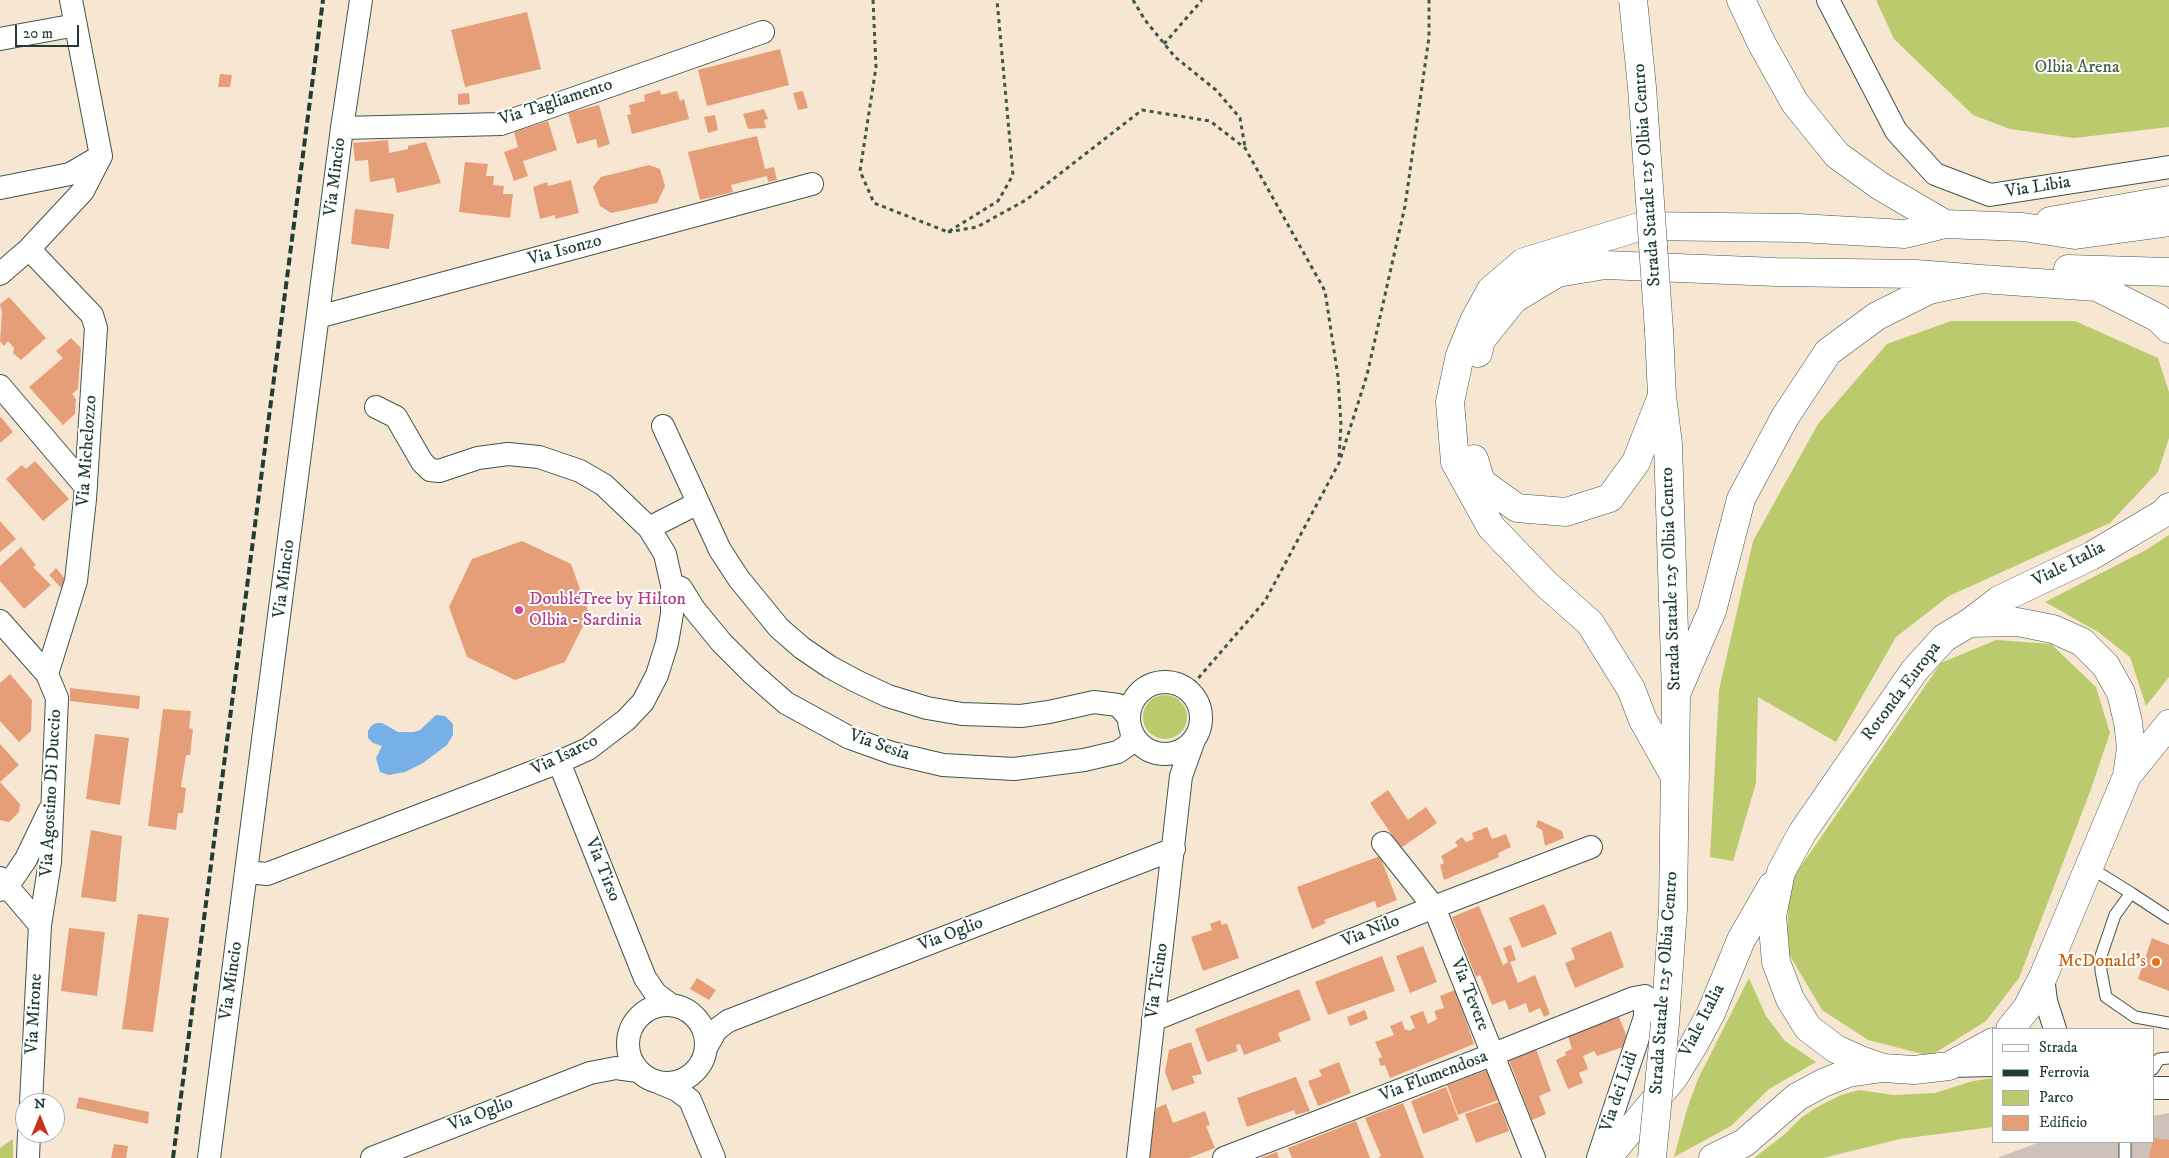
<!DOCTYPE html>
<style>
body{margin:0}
#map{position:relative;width:2169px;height:1158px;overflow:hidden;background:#f7e7d2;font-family:"IM FELL DW Pica",serif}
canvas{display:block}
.legend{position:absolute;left:1992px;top:1028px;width:162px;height:115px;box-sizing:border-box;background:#fff;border:1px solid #a5b1ae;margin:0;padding:6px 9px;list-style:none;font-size:15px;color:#1f3d34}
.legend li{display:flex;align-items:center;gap:10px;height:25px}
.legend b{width:25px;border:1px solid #a5b1ae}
.north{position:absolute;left:15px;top:1093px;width:50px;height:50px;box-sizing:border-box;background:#fff;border:1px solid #a5b1ae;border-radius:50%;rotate:0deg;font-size:14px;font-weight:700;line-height:20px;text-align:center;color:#1f3d34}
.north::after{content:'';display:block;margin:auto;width:18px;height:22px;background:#c8321e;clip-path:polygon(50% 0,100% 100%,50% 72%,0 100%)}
.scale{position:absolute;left:15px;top:25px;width:64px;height:22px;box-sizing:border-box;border:2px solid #1f3d34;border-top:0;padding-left:6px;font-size:15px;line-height:18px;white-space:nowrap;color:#1f3d34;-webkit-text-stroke:4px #fff;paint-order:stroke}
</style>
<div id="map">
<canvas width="2169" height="1158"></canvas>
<ul class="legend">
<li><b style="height:6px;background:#fff"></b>Strada</li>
<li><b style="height:6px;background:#1f3d34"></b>Ferrovia</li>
<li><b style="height:14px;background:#baca6d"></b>Parco</li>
<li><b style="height:14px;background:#e69e79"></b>Edificio</li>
</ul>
<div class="north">N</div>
<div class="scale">20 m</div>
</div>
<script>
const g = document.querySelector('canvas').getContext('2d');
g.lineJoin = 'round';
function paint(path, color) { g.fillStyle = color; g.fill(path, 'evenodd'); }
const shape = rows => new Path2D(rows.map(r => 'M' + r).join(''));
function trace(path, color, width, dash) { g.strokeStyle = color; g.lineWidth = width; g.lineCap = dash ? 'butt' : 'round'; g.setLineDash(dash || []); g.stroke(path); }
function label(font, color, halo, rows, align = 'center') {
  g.font = font + ' "IM FELL DW Pica",serif'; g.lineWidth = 4; g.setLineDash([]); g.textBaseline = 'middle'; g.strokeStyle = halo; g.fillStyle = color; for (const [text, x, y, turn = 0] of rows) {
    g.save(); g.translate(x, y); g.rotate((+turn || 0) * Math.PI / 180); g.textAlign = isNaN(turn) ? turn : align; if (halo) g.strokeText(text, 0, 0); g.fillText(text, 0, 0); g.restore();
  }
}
const industrial = shape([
 [2169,1113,2169,1158,1997,1158,2040,1142,2153,1142,2153,1116]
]);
const green = shape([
 [1876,0,2169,0,2169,127,2074,138,2010,129,1973,115,1894,39],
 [1951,321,2075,321,2158,358,2169,392,2169,438,2158,472,2110,523,1949,596,1896,637,1836,742,1758,697,1756,783,1733,861,1710,857,1719,690,1753,541,1818,424,1887,344],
 [2169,535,2169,677,2146,706,2130,657,2098,632,2045,602,2146,550],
 [1996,640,2051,644,2096,687,2110,733,2091,789,2019,978,1986,1021,1930,1056,1868,1040,1822,1010,1786,949,1790,882,1941,663],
 '1143 717a22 22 0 1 1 44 0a22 22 0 1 1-44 0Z',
 [1749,978,1766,1016,1785,1041,1816,1062,1769,1089,1731,1126,1674,1157,1687,1109,1698,1079],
 [1993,1078,1993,1127,1900,1139,1823,1158,1754,1158,1785,1134,1801,1118,1817,1107,1841,1095,1859,1090,1894,1095,1935,1093,1973,1081],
 [13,1139,13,1158,0,1158,0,1148]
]);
const water = shape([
 [436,715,445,716,453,724,453,735,447,745,423,763,405,772,389,775,380,772,376,758,382,746,373,743,368,738,368,731,371,726,376,723,382,723,398,732,414,732,420,730]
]);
const building = shape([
 [527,12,541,69,465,87,451,30],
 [780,49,789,85,707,106,698,70],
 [220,74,232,75,230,87,218,87],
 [660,90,661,95,677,91,680,101,684,99,689,119,632,134,627,115,631,114,629,105,645,101,644,95],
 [803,91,808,108,798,110,793,93],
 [469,93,470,104,458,105,458,94],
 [599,105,610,144,598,148,596,139,577,144,568,113],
 [764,109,768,119,764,120,766,128,748,129,743,114],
 [715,115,718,130,708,133,704,117],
 [548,121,557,150,523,161,528,176,514,181,504,152,518,147,514,132],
 [757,136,765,169,774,167,777,180,768,182,767,176,731,185,733,192,700,200,688,152],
 [388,140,389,153,408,149,408,146,426,142,441,183,397,193,394,178,370,182,368,160,355,161,353,143],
 [465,162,488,164,486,176,494,176,493,185,504,186,503,194,513,194,510,218,459,212],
 [649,165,660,169,665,186,657,203,611,213,600,206,593,187,601,177],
 [571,180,579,213,555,219,555,215,540,219,533,187,547,182,548,186],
 [355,209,394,214,389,249,351,244],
 [9,297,46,338,21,360,13,353,14,348,8,341,4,346,0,341,2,313,0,304],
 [71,338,81,348,78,389,72,394,76,399,75,414,63,425,29,387,63,358,56,351],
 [1,417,13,432,0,443,0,418],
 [35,461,69,499,43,521,6,479,22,465,26,469],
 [0,521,16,539,0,552],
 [522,541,571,564,589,614,565,662,515,680,467,657,449,607,472,559],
 [21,547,36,565,33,567,51,585,24,609,0,581,0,566],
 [56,568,65,579,62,589,49,575],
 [10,674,32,700,31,731,19,742,0,721,0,683],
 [70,688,140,696,139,709,70,701],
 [163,709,191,711,189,728,193,729,190,755,186,755,181,787,186,788,183,813,178,813,176,830,148,826],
 [95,734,129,738,120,805,86,799],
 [0,744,19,765,0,782,20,804,19,812,9,822,0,820],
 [1388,790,1408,820,1426,807,1437,823,1401,848,1370,803],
 [1538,820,1562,831,1564,838,1545,846,1542,830,1536,827],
 [1487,827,1492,839,1506,834,1511,847,1498,853,1499,857,1444,880,1440,865,1444,863,1441,856,1458,846,1455,842,1462,837,1466,842,1474,839,1472,833],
 [91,830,122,836,116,902,81,897],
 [1380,856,1397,900,1377,908,1375,901,1324,920,1326,923,1312,929,1297,887],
 [1544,904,1557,934,1522,948,1509,918],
 [1479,906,1503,965,1508,962,1503,948,1511,945,1516,960,1510,962,1518,983,1535,975,1550,1014,1544,1017,1540,1008,1529,1013,1526,1003,1509,1010,1505,1000,1492,1005,1480,975,1476,977,1452,917],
 [138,914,169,918,153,1032,122,1029],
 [1220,920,1222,925,1227,923,1239,958,1203,971,1191,937,1212,930,1210,924],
 [69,928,105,932,97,996,61,991],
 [1611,931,1624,967,1575,988,1565,963,1575,959,1571,948],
 [2152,938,2169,945,2169,991,2138,979],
 [1423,946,1437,982,1410,993,1396,956],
 [1382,956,1395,991,1328,1015,1315,982],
 [697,978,716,990,709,1000,690,989],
 [1299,989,1311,1020,1278,1033,1281,1041,1244,1055,1240,1044,1236,1045,1238,1051,1207,1062,1195,1029],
 [1455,990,1474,1044,1390,1078,1385,1065,1381,1066,1378,1059,1382,1057,1375,1042,1394,1035,1390,1026,1402,1021,1405,1030,1407,1029,1408,1031,1415,1028,1410,1016,1423,1011,1428,1024,1437,1019,1434,1011,1444,1008,1440,996],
 [1365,1010,1368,1019,1350,1026,1347,1017],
 [1619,1017,1627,1037,1623,1047,1597,1056,1594,1051,1583,1056,1588,1069,1579,1073,1583,1083,1568,1089,1556,1060,1566,1055,1565,1052,1572,1049,1568,1036],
 [1191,1042,1202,1074,1192,1076,1195,1083,1172,1091,1165,1072,1169,1050],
 [1536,1049,1551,1091,1539,1096,1546,1114,1532,1120,1509,1060],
 [1339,1062,1351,1093,1318,1106,1308,1081,1322,1076,1319,1070],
 [1487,1070,1498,1100,1458,1115,1447,1085],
 [1296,1077,1310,1111,1296,1115,1294,1110,1247,1127,1237,1098],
 [1446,1087,1459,1120,1423,1134,1411,1101],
 [79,1097,149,1112,148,1124,76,1108],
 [1499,1102,1509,1131,1476,1143,1465,1114],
 [1403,1103,1424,1158,1378,1158,1381,1156,1365,1118],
 [1166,1104,1173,1123,1205,1111,1210,1125,1206,1126,1215,1148,1189,1158,1147,1158,1156,1108],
 [1356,1121,1370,1158,1292,1158,1288,1148],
 [2153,1138,2169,1140,2169,1158,2149,1158],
 [114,1144,128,1146,126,1158,111,1158],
 [1277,1152,1279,1158,1261,1158]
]);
const path = shape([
 [873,0,876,67,860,171,874,203,948,232,998,201,1013,175,997,0],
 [1133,0,1145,20,1175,57,1216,90,1240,118,1245,147],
 [1164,44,1202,0],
 [948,232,977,227,1026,200,1142,110,1210,121,1245,148,1325,291,1338,377,1341,425,1339,458],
 [1188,690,1265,601,1339,463,1367,375,1405,206,1429,37,1429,0]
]);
const service = shape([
 [2089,867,2131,893,2115,915,2101,956,2101,971,2106,997,2135,1017,2169,1023],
 [2131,893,2169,918],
 [2153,1069,2159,1059,2169,1058],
 [2125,1142,2125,1158]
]);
const minor = shape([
 [71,0,101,156],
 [1828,0,1896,131,1935,174,1990,195,2169,167],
 [0,39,76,25],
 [342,128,501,124,763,32],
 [0,188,70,174,101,156],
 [29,249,92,315,96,328,85,499,76,581,47,674],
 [0,274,29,249,83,191,101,156],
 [318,317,812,184],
 [0,386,86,487],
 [663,426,720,550,739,579,779,628,802,648,830,667,856,681,888,696,927,708,962,714,1021,716,1049,712,1094,702,1118,705,1129,718],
 [649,528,698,503],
 [672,585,681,588,694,609,721,642,753,674,786,703,850,738,892,753,943,765,1014,769,1084,760,1118,752,1131,743,1132,732],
 [0,621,47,674,57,698,50,862,40,925,31,1103],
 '1129 718a36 36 0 1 1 72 0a36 36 0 1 1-72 0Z',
 [559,762,645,978,656,994,670,1004],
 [1383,843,1434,907,1534,1158],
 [247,872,267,874,559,762,588,749,626,720,643,702,657,675,667,643,672,614,672,585,665,554,649,528,604,485,580,471,539,457,508,454,478,458,439,471,430,470,422,462,396,417,376,407],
 [0,878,40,925],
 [0,890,7,887,26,859,49,811],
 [2043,977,2046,1001,2055,1029],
 '628 1044a39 39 0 1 1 78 0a39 39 0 1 1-78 0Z',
 [1153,1020,1434,907,1591,847],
 [707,1046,716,1030,728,1021,1174,849],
 [1949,1066,1993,1065],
 [660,1083,677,1090,690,1100,714,1158],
 [2153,1088,2169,1088],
 [28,1158,29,1133],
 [209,1158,342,128,361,0],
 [372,1158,590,1073,616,1068,638,1071],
 [1138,1158,1181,776,1194,740],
 [1224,1158,1494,1054,1634,998,1645,996,1645,1017,1598,1158]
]);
const secondary = shape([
 [1969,623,2017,622,2053,629,2082,642,2106,666,2121,693,2128,722,2131,748,2127,776,2043,977,2027,1008,2010,1029],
 [2127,776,2169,724],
 [1993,1042,1949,1066,1914,1070,1883,1068,1860,1060,1836,1049,1808,1028,1790,999,1776,962,1772,916,1781,872,1802,833,1914,671,1944,638,1969,623,1999,600,2091,556,2169,510],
 [1607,1158,1674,1077,1693,1046,1711,1013,1741,940,1772,886],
 [1713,1158,1744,1143,1797,1097,1823,1083,1848,1073,1882,1068]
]);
const primary = shape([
 [1741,0,1762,44,1795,103,1837,155,1880,186,1945,224],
 [2050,221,2169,200],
 [2068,269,2169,272],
 [1659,331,1662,396,1668,444,1676,694,1673,909,1665,1023],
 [1478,353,1481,340,1514,299,1557,273,1605,265,1776,272,1916,274,1981,279],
 [1474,459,1481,482,1517,508,1566,512,1610,498,1636,462,1662,396],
 [2166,511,2169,507],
 [1676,694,1712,611,1741,499,1785,417,1828,352,1877,316,1929,290,1981,279,2097,287,2158,318,2169,329],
 [1675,777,1643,720,1631,689,1590,623,1546,584,1491,527,1455,462,1450,402,1460,355,1474,321,1491,290,1524,262,1642,226,1799,228,1905,234,1945,224,2023,227,2075,235,2169,222]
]);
const rail = shape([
 [173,1158,323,0]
]);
const primaryBridge = shape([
 [1633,0,1642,87,1659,331],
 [1652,1158,1665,1023]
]);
const markers = [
 [519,610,5,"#d1479c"],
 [2156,962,5,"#e8710a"]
];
const parkNames = [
 ["Olbia Arena",2077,68]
];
const streetNames = [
 ["Via Tagliamento",556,103,-18],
 ["Strada Statale 125 Olbia Centro",1648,175,-94],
 ["Via Mincio",336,177,-83],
 ["Via Libia",2038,188,-9],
 ["Via Isonzo",565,251,-15],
 ["Via Michelozzo",88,451,-86],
 ["Viale Italia",2069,565,-27],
 ["Via Mincio",285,579,-83],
 ["Strada Statale 125 Olbia Centro",1672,579,-92],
 ["Rotonda Europa",1902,692,-53],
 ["Via Sesia",879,746,19],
 ["Via Isarco",565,756,-26],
 ["Via Agostino Di Duccio",52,793,-87],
 ["Via Tirso",602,870,68],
 ["Via Nilo",1371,932,-22],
 ["Via Oglio",951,935,-21],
 ["Via Mincio",232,981,-82],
 ["Via Ticino",1158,981,-82],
 ["Strada Statale 125 Olbia Centro",1665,983,-86],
 ["Via Tevere",1469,995,68],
 ["Via Mirone",35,1014,-87],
 ["Viale Italia",1703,1021,-63],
 ["Via Flumendosa",1434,1077,-21],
 ["Via dei Lidi",1620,1092,-71],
 ["Via Oglio",481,1115,-21]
];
const hotelNames = [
 ["DoubleTree by Hilton",529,600],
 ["Olbia - Sardinia",529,621]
];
const foodNames = [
 ["McDonald's",2146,962]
];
paint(industrial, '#cec1b9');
paint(green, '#baca6d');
paint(water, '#77b0e7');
paint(building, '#e69e79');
trace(service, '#3f564c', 13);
trace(minor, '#3f564c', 24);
trace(secondary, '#3f564c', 29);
trace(primary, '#3f564c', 29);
trace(path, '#3f564c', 3, [4, 4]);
trace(service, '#fff', 11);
trace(minor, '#fff', 22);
trace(secondary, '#fff', 28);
trace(primary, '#fff', 28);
trace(rail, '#1f3d34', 4, [8, 4]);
trace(primaryBridge, '#3f564c', 29, []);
trace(primaryBridge, '#fff', 28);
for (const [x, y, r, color] of markers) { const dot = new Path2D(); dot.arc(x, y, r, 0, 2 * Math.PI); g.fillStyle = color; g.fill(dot); trace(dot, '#fff', 2); }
label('18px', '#466042', '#fff', parkNames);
label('18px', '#1f3d34', '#fff', streetNames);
label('18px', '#b23c85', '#fff', hotelNames, 'left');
label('18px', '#c56008', '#fff', foodNames, 'right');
</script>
